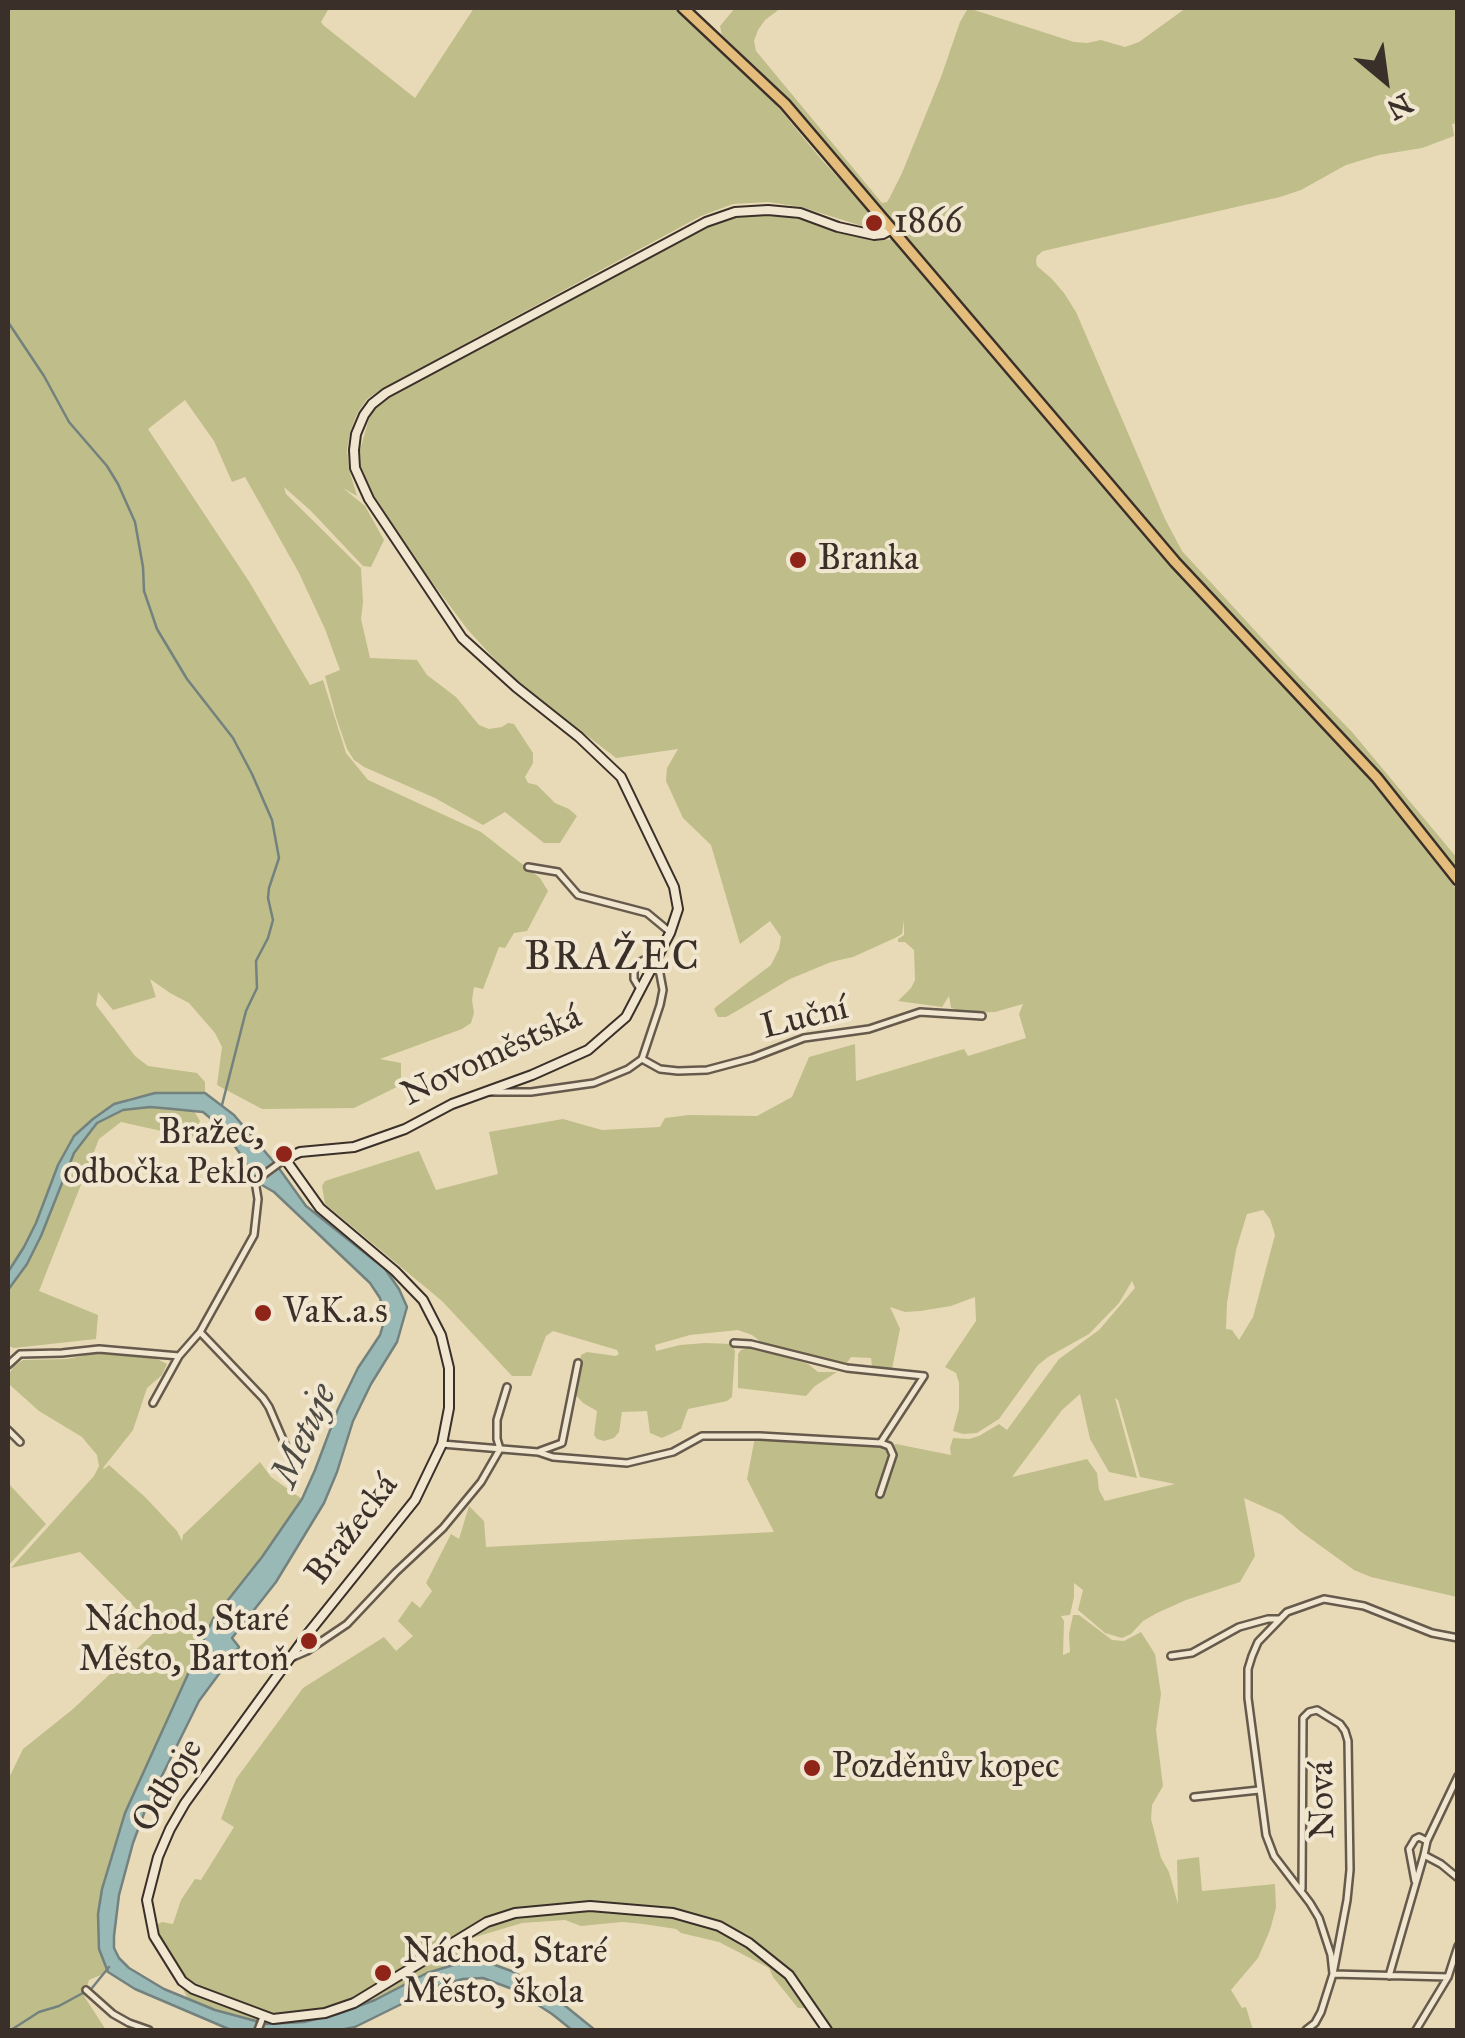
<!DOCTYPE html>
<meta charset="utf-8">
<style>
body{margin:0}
#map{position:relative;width:1465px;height:2038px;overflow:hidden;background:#e9dab7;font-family:"IM FELL Great Primer",serif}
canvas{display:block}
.frame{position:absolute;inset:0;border:10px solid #3b3029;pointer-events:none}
.north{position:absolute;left:1335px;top:30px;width:100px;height:100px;-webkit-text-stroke:8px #f1e7d0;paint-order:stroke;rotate:151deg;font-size:28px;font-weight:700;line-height:40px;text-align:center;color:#3b3029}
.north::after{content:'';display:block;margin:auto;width:35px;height:45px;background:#3b3029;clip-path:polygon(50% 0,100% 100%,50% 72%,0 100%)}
</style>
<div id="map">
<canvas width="1465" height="2038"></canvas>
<div class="frame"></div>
<div class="north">N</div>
</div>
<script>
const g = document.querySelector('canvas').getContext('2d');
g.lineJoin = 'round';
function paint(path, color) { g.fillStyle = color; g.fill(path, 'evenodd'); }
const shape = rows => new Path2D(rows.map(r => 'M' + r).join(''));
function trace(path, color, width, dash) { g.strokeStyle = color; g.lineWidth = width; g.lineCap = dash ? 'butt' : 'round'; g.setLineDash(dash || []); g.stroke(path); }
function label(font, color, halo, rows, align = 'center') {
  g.font = font + ' "IM FELL Great Primer",serif'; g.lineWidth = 8; g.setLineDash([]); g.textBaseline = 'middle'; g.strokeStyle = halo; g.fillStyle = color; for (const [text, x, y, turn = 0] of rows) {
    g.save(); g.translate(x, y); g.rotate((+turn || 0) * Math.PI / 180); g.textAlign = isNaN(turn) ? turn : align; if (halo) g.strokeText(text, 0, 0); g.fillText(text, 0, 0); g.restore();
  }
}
const green = shape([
 [8,8,329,8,321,22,323,25,415,98,474,8,674,8,764,90,821,159,874,216,869,224,862,226,801,207,768,202,733,204,701,216,383,388,367,399,358,412,350,432,347,450,349,469,357,496,343,488,365,506,384,540,371,567,363,566,311,511,284,487,286,494,361,568,363,602,361,619,370,658,417,660,427,675,456,697,479,725,489,729,502,727,508,723,514,724,533,753,533,763,525,777,528,783,537,785,555,803,569,809,577,816,560,843,544,843,505,812,483,825,435,798,364,767,354,760,347,749,336,717,325,676,340,670,325,629,299,573,245,477,232,482,214,441,185,400,148,429,250,583,310,685,323,680,346,753,368,780,481,832,540,878,548,891,527,931,514,933,505,948,499,947,483,989,474,987,472,1000,474,1013,471,1023,462,1029,380,1059,401,1063,401,1085,354,1108,262,1109,217,1085,222,1047,215,1033,189,1003,170,993,150,979,156,997,113,1010,98,992,96,1005,135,1056,148,1066,197,1073,205,1082,205,1093,155,1093,130,1098,114,1104,92,1119,74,1136,58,1165,36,1223,24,1247,8,1272],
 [735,8,781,8,765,20,758,30,754,41,756,51,882,203,887,202,890,197,902,173,941,77,960,22,968,8,1074,42,1087,43,1101,40,1125,47,1139,42,1186,8,1457,8,1458,123,1452,124,1454,136,1422,148,1379,155,1346,165,1301,190,1280,197,1043,251,1037,256,1036,261,1037,266,1052,279,1064,293,1076,312,1165,519,1182,551,1282,660,1352,732,1457,858,1457,870,1381,774,1179,558,789,100,722,35,720,26],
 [768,214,799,219,873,241,893,239,1170,566,1372,782,1457,890,1457,1597,1371,1577,1354,1570,1300,1531,1282,1515,1244,1498,1255,1556,1240,1582,1186,1600,1157,1613,1143,1621,1131,1634,1122,1638,1105,1633,1078,1610,1083,1590,1074,1583,1074,1597,1070,1615,1061,1616,1064,1621,1063,1655,1070,1652,1069,1634,1073,1615,1079,1615,1112,1640,1124,1641,1141,1632,1155,1654,1161,1694,1156,1730,1163,1786,1152,1805,1151,1819,1161,1858,1169,1872,1178,1904,1177,1860,1199,1857,1202,1891,1275,1884,1276,1908,1270,1930,1258,1958,1231,1990,1242,2008,1246,2007,1253,2030,827,2030,808,2008,798,2008,773,1977,769,1968,719,1942,681,1933,676,1929,643,1924,622,1922,581,1926,565,1920,522,1923,462,1941,457,1947,460,1963,427,1973,375,2000,337,2014,304,2022,267,2024,215,2010,188,1999,167,1957,156,1925,162,1922,173,1924,181,1900,195,1879,201,1880,234,1827,221,1819,236,1779,303,1688,384,1637,396,1651,413,1636,398,1621,412,1601,420,1608,432,1591,426,1583,451,1534,459,1539,469,1506,484,1521,486,1547,774,1532,747,1479,755,1437,887,1448,896,1444,951,1455,950,1448,953,1438,969,1439,979,1436,999,1424,1007,1430,1059,1359,1099,1330,1135,1288,1132,1281,1119,1303,1089,1334,1048,1357,1038,1365,999,1419,977,1433,963,1434,953,1431,959,1409,959,1383,956,1373,945,1367,976,1321,975,1297,951,1306,920,1311,905,1312,890,1307,900,1329,892,1369,872,1366,871,1358,851,1357,847,1363,813,1357,761,1342,752,1335,738,1330,690,1335,655,1345,656,1351,680,1345,705,1343,732,1344,735,1351,732,1397,727,1401,688,1409,681,1429,662,1438,650,1433,647,1411,622,1412,619,1432,614,1438,604,1441,597,1439,594,1435,597,1411,583,1403,574,1393,581,1355,587,1352,616,1356,619,1354,617,1350,553,1331,546,1336,531,1376,512,1376,442,1301,325,1204,322,1186,325,1181,419,1151,436,1190,498,1174,489,1132,563,1119,602,1130,660,1127,665,1118,689,1115,757,1116,792,1097,809,1057,855,1044,856,1081,964,1049,968,1056,1026,1038,1019,1014,1023,1004,995,1012,968,1013,951,1008,949,996,942,1007,898,1001,911,988,915,980,914,950,905,942,898,942,898,939,904,935,904,920,902,934,895,938,853,957,831,962,790,979,735,1012,726,1017,718,1017,714,1009,717,1006,771,965,779,949,781,937,770,921,740,944,711,845,683,818,666,781,667,768,678,749,616,758,511,677,468,630,419,565,374,496,361,466,360,450,369,418,376,408,389,398,707,227,736,216],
 [1263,1210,1270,1219,1275,1235,1253,1317,1239,1340,1232,1330,1226,1329,1227,1303,1236,1250,1247,1214],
 [1080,1394,1090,1439,1109,1472,1137,1478,1115,1398,1118,1400,1140,1477,1175,1484,1105,1501,1099,1490,1097,1473,1087,1459,1012,1477,1062,1410],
 [150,1107,194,1111,200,1121,193,1138,121,1122,99,1139,39,1291,98,1315,96,1339,14,1348,8,1346,8,1290,27,1264,41,1236,74,1153,97,1123,123,1110],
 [752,1347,808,1364,818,1372,837,1372,815,1386,806,1396,738,1388,738,1354,741,1350],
 [107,1351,155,1358,167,1364,162,1375,147,1388,133,1430,103,1468,104,1469,109,1465,145,1497,177,1531,182,1541,183,1535,260,1462,271,1477,302,1499,265,1553,213,1619,125,1813,102,1889,99,1949,108,1972,89,1980,84,1996,106,2030,8,2030,8,1780,23,1749,73,1709,157,1630,152,1620,149,1622,80,1552,11,1568,94,1476,99,1466,97,1455,82,1437,39,1411,10,1385,9,1374,14,1366,23,1360,67,1359],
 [8,1483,46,1524,8,1566]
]);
const water = shape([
 [155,1093,205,1093,234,1115,278,1167,306,1206,385,1269,399,1289,407,1307,397,1342,371,1384,353,1421,337,1472,324,1503,276,1582,232,1638,239,1647,199,1701,146,1808,133,1843,119,1895,114,1936,114,1948,119,1958,129,1968,164,1989,215,2010,267,2024,304,2022,337,2014,375,2000,427,1973,460,1963,487,1962,514,1972,558,2000,595,2030,572,2030,552,2014,515,1990,483,1978,463,1979,440,1985,355,2027,340,2030,231,2030,135,1989,108,1972,99,1949,98,1914,102,1889,125,1813,213,1619,262,1557,302,1499,315,1470,338,1409,358,1368,380,1335,385,1318,380,1298,370,1283,274,1192,255,1181,241,1155,221,1127,203,1112,173,1109,150,1107,123,1110,97,1123,74,1153,41,1236,27,1264,8,1290,8,1272,24,1247,36,1223,58,1165,74,1136,93,1119,114,1104,155,1093]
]);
const stream = shape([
 [8,322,44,376,69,422,107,466,118,484,135,522,143,567,144,591,157,629,187,679,233,738,252,774,272,820,279,858,269,888,268,898,273,920,268,938,256,961,257,988,246,1011,222,1105],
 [11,2030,39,2012,59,2006,92,1988,109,1967]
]);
const street = shape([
 [528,867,558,872,578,895,647,913,670,932],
 [642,1059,660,1069,678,1071,707,1070,752,1058,804,1038,869,1029,920,1012,982,1016],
 [490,1092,531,1092,594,1083,628,1069,642,1059,660,1005,663,990,660,974,655,964,644,960,638,963,634,970,634,979,640,989],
 [200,1332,263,1398,269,1407,293,1463],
 [734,1343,751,1344,847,1368,924,1376,881,1442],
 [8,1365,20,1354,62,1353,99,1349,179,1356,200,1332,254,1235,258,1199,255,1181,285,1159],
 [153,1403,179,1356],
 [8,1430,20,1442],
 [442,1444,538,1452,553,1457,627,1463,673,1452,702,1436,760,1436,881,1443,889,1446,893,1455,880,1494],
 [540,1451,562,1443,578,1363],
 [1171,1656,1192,1653,1239,1627,1268,1619,1279,1619],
 [291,1658,307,1651,347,1624,396,1572,443,1528,481,1482,500,1449,497,1439,497,1420,507,1387],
 [1194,1797,1259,1790],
 [1427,1841,1458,1776],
 [1424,1855,1441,1864,1458,1878],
 [1302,1889,1303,1718,1309,1712,1317,1710,1340,1724,1345,1731,1348,1741,1350,1870,1347,1900,1333,1974,1321,2012,1315,2023,1306,2030],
 [1333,1974,1331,1955,1319,1918,1310,1903,1274,1856,1266,1835,1248,1698,1248,1669,1252,1656,1258,1642,1287,1612,1324,1599,1364,1606,1432,1633,1458,1638],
 [1333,1974,1448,1977],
 [1389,1976,1424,1855,1427,1841,1419,1837,1415,1839,1409,1849,1415,1881],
 [86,1990,113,2014,129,2023,149,2030],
 [258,2030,263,2017],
 [1416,2030,1448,1977,1458,1946]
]);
const secondary = shape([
 [827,2030,789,1975,749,1943,719,1926,673,1913,590,1906,515,1913,487,1922,354,2003,325,2013,273,2019,193,1989,182,1981,154,1936,147,1900,158,1857,170,1829,185,1803,306,1636,415,1500,442,1444,449,1408,449,1368,441,1335,423,1300,395,1271,320,1208,285,1159,300,1152,354,1147,405,1129,452,1104,532,1075,588,1050,626,1017,670,933,678,909,674,887,621,777,579,737,516,687,462,638,369,499,355,468,354,450,356,434,364,415,372,404,386,393,706,222,735,212,768,210,800,213,838,227,874,235,883,234,892,229]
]);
const primary = shape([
 [683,8,785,104,1175,562,1377,778,1458,880]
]);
const markers = [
 [874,223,10,"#8f2418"],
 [798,560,10,"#8f2418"],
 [284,1154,10,"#8f2418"],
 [263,1313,10,"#8f2418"],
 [309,1641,10,"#8f2418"],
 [812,1768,10,"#8f2418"],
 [383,1973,10,"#8f2418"]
];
const poiNames = [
 ["1866",894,223],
 ["Branka",818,560],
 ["Bražec,",264,1134,"right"],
 ["odbočka Peklo",264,1174,"right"],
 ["VaK.a.s",283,1313],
 ["Náchod, Staré",289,1621,"right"],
 ["Město, Bartoň",289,1661,"right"],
 ["Pozděnův kopec",832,1768],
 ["Náchod, Staré",403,1953],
 ["Město, škola",403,1993]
];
const streetNames = [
 ["Luční",805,1019,-14],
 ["Novoměstská",492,1057,-25],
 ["Bražecká",353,1530,-53],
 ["Odboje",169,1786,-59],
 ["Nová",1324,1800,-91]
];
const waterNames = [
 ["Metuje",306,1436,-66]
];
const quarterNames = [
 ["BRAŽEC",613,959]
];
paint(green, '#bfbd89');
paint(water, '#99b9b6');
trace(water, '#73827e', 2.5);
trace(stream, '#73827e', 2.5);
trace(street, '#665a4c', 10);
trace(secondary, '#3b3029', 12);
trace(primary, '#3b3029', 14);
trace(street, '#f1e7d0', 5);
trace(secondary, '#f1e7d0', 8);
trace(primary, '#e4bd7c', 9);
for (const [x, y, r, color] of markers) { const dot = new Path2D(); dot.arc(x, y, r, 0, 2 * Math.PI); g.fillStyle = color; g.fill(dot); trace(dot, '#f1e7d0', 4); }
label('35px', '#3b3029', '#f1e7d0', poiNames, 'left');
label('35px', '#3b3029', '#f1e7d0', streetNames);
label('italic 38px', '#4e4b45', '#f1e7d0', waterNames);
g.letterSpacing = '2.5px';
label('40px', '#3b3029', '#f1e7d0', quarterNames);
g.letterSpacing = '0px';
</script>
